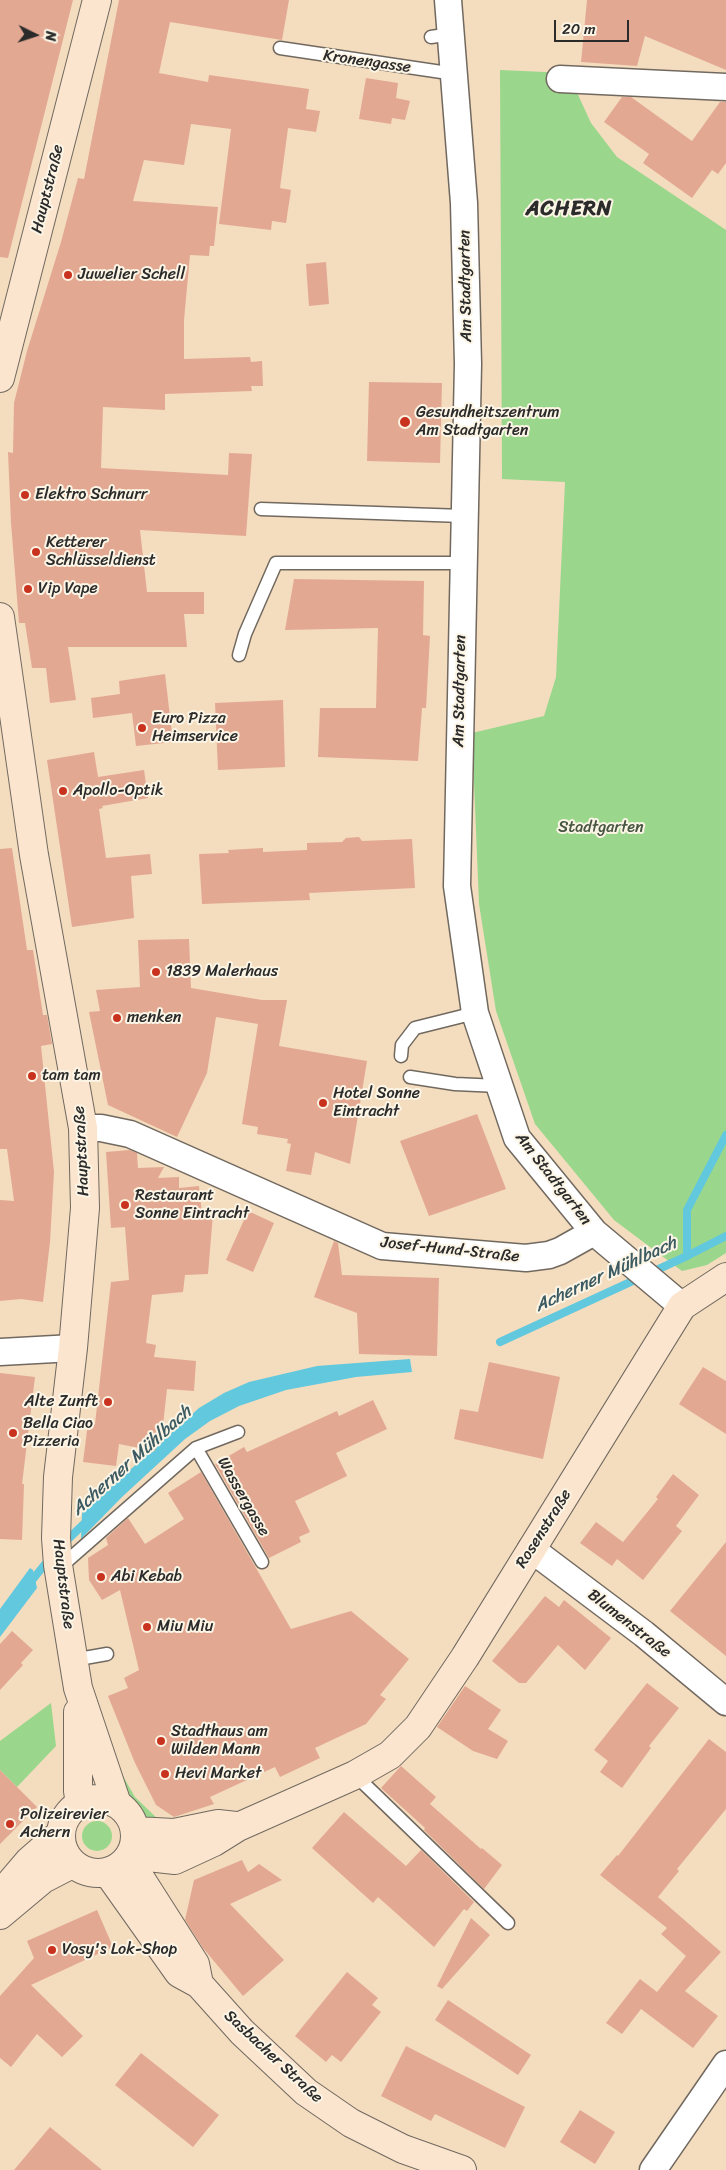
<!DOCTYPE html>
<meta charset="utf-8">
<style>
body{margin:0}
#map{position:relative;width:726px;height:2170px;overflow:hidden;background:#f4dcbf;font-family:Sriracha,sans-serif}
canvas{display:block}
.north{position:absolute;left:10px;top:10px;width:50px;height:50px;-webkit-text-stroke:4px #fcf5e5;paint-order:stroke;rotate:94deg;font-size:14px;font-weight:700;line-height:20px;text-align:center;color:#2b2b2b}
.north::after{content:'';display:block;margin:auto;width:18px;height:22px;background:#2b2b2b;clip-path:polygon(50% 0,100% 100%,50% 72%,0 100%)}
.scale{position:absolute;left:554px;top:20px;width:75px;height:22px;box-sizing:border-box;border:2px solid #2b2b2b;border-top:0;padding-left:6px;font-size:15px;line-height:18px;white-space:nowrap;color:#2b2b2b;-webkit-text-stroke:4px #fcf5e5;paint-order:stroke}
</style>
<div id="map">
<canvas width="726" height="2170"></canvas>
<div class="north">N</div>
<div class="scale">20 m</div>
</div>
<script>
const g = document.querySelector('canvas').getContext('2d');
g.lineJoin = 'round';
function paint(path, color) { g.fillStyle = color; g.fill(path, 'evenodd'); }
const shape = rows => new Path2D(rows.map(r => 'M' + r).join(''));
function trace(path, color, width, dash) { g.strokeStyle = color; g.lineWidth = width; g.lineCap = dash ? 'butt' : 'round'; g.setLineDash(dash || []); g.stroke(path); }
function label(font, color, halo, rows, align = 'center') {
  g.font = font + ' Sriracha,sans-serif'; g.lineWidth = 4; g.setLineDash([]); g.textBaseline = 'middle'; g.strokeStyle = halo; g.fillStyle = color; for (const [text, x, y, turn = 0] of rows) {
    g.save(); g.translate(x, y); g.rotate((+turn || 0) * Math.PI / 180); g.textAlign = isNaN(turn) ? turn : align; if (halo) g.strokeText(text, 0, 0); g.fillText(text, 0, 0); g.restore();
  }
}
const green = shape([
 [500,70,568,73,591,123,617,157,726,230,726,1253,707,1265,682,1271,614,1220,535,1124,496,1011,479,904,472,733,544,716,556,677,565,482,502,479],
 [51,1703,56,1746,17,1787,0,1770,0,1741],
 [120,1771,135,1797,162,1823,146,1819,127,1798],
 '82 1836a15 15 0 1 1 30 0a15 15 0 1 1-30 0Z'
]);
const water = shape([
 [410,1359,412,1372,356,1377,286,1390,239,1406,210,1421,185,1439,122,1497,81,1539,82,1513,199,1408,224,1393,249,1382,317,1366],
 [30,1568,33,1570,37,1588,0,1637,0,1609]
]);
const stream = shape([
 [687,1256,687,1210,726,1135],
 [500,1342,687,1256,726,1236],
 [63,1544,89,1519],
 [29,1584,50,1558]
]);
const building = shape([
 [0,0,73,0,8,258,0,257],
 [119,0,289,0,282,40,170,22,159,73,208,82,209,75,309,89,306,109,320,111,316,132,288,128,280,188,291,190,286,223,272,221,271,230,219,224,231,129,191,124,184,165,144,160,133,201,218,207,214,246,210,246,209,256,190,255,184,320,184,359,250,357,251,362,262,361,263,386,251,386,252,391,165,394,165,410,103,407,101,468,228,475,229,453,252,454,246,536,140,530,147,592,204,592,204,614,184,614,187,647,68,647,76,700,50,703,46,668,32,668,25,623,19,623,11,523,8,452,13,453,14,403,27,351,61,242,78,178,84,179],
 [587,0,726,0,726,70,645,36,637,66,581,62],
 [366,78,398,83,396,98,410,101,405,120,392,118,391,124,359,119],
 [622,97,631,97,692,141,720,102,726,102,726,163,718,174,712,170,692,198,643,163,649,154,604,122],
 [326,262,329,304,309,306,306,264],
 [369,382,442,383,440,463,367,461],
 [294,579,424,581,423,635,430,636,426,708,422,708,418,761,318,757,320,708,376,708,378,628,285,630],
 [165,674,173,742,136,746,132,713,93,718,91,698,120,694,119,681],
 [283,700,285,767,218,770,215,703],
 [94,752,98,777,144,770,148,798,102,806,103,808,99,809,106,858,150,854,152,874,131,876,134,918,72,927,47,760],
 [359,837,362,841,412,839,415,888,309,893,310,900,202,904,199,854,229,853,228,850,263,848,263,852,307,850,307,843,342,842,346,838],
 [12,848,27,950,33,950,43,1015,47,1015,52,1044,41,1046,54,1172,50,1242,43,1302,21,1299,0,1301,0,1200,14,1201,7,1149,0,1149,0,849],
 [189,939,191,988,262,1000,287,1000,279,1046,367,1061,350,1164,315,1152,311,1175,286,1171,291,1144,287,1143,288,1139,257,1134,258,1127,242,1124,258,1024,216,1017,207,1073,177,1137,108,1105,89,1012,100,1011,96,990,140,987,138,940],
 [477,1114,506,1189,429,1216,400,1141],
 [130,1150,137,1153,138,1168,164,1167,158,1178,179,1177,179,1188,199,1186,202,1214,213,1214,208,1274,185,1275,183,1292,152,1295,146,1343,156,1345,154,1357,196,1361,194,1391,167,1389,162,1434,159,1433,155,1451,119,1444,116,1466,83,1462,88,1423,95,1424,111,1282,129,1280,125,1227,111,1228,106,1152],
 [248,1211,274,1223,253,1272,226,1260],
 [334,1241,338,1243,342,1275,439,1278,437,1356,359,1354,357,1313,314,1297],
 [489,1362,560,1377,543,1459,454,1439,460,1409,478,1412],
 [703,1367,726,1381,726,1434,679,1404],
 [0,1373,35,1377,22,1484,24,1484,22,1540,0,1539],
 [373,1400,387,1429,336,1453,347,1476,295,1501,310,1532,299,1537,301,1542,269,1558,215,1464,244,1447,247,1452,337,1411,339,1416],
 [201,1472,291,1629,351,1611,409,1659,380,1695,386,1699,366,1724,315,1748,320,1758,280,1777,275,1767,210,1797,214,1804,174,1817,156,1805,135,1763,108,1696,128,1688,124,1678,139,1670,120,1590,102,1600,89,1580,88,1558,108,1545,106,1538,128,1518,145,1544,184,1519,168,1493],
 [673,1474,699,1495,676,1526,682,1531,643,1580,617,1559,612,1566,580,1543,596,1522,623,1542,658,1499,656,1497],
 [726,1542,726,1656,670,1611],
 [545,1596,559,1607,564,1600,611,1638,585,1670,558,1645,526,1683,519,1683,492,1661],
 [12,1631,33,1650,21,1663,23,1665,0,1690,0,1644],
 [647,1683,679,1708,649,1746,651,1748,622,1788,600,1772,608,1761,594,1750],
 [465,1686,501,1710,488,1729,508,1741,497,1759,473,1751,437,1727],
 [709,1739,726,1752,726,1809,677,1869,679,1871,658,1897,721,1952,685,1991,718,2016,693,2048,641,2009,622,2034,606,2023,640,1979,657,1992,686,1956,661,1934,667,1928,600,1875,617,1855,618,1856],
 [401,1766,436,1797,430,1804,481,1849,482,1848,502,1865,484,1889,424,1830,425,1828,381,1788],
 [0,1770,37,1807,0,1844],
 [344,1812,406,1866,421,1850,474,1902,467,1911,464,1909,434,1947,378,1897,373,1903,312,1848],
 [242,1860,248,1872,259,1864,282,1880,230,1904,284,1960,243,1996,203,1948,185,1920,194,1880],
 [97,1910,113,1947,31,1985,83,2036,62,2057,37,2034,11,2067,0,2058,0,1996,34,1958,27,1941],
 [471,1918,490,1935,442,1989,437,1986],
 [347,1972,378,1998,372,2005,381,2012,341,2062,332,2055,326,2062,295,2036],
 [448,2000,531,2055,518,2075,435,2020],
 [406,2046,525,2107,505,2148,435,2114,431,2121,381,2096],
 [141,2053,219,2115,193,2147,115,2085],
 [580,2110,615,2132,595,2164,560,2142],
 [50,2127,102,2170,14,2170]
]);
const lane = shape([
 [431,37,451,34],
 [280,48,455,74],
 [261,509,463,516],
 [239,655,245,634,276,563,462,563],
 [401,1056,402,1045,415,1028,475,1013],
 [410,1077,455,1084,499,1086],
 [196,1448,262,1562],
 [58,1569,196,1448,238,1432],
 [73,1660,107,1654],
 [355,1775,508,1923]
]);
const street = shape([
 [448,0,464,203,468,364,457,886,475,1013,517,1138,594,1232,682,1306],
 [560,79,726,87],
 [83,1128,101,1128,130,1134,382,1246,526,1258,549,1255,560,1251,594,1232],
 [0,1352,73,1348],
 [531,1549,644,1634,726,1702],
 [653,2170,726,2064]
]);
const secondary = shape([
 [0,378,97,0],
 [0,617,34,855,83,1128,85,1208,73,1348,58,1477,56,1538,58,1565,78,1688,117,1804],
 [78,1712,78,1791,80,1803],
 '61 1836a37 37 0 1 1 74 0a37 37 0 1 1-74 0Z',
 [135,1831,174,1833,218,1824,236,1826],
 [130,1855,175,1860,214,1842,238,1827,355,1775,390,1755,418,1727,465,1657,682,1306,726,1277],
 [128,1859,195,1964,199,1984],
 [108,1873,179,1973,199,1984,242,2032,306,2092,351,2123,403,2149,462,2170],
 [0,1895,29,1861,60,1834],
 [0,1915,43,1879,72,1864]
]);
const markers = [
 [68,275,5,"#c8321e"],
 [405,422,6,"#c8321e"],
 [25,495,5,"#c8321e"],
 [36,552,5,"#c8321e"],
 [28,589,5,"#c8321e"],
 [142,728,5,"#c8321e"],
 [63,791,5,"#c8321e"],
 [156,972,5,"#c8321e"],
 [117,1018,5,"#c8321e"],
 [32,1076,5,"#c8321e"],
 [323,1103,5,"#c8321e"],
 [125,1205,5,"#c8321e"],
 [108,1402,5,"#c8321e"],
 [13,1433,5,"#c8321e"],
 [101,1577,5,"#c8321e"],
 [147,1627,5,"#c8321e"],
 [161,1741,5,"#c8321e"],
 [165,1774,5,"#c8321e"],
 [10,1824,5,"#c8321e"],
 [52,1950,5,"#c8321e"]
];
const streetNames = [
 ["Kronengasse",367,62,8],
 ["Hauptstraße",48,189,-76],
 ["Am Stadtgarten",466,286,-91],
 ["Am Stadtgarten",460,691,-89],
 ["Hauptstraße",82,1151,-93],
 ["Am Stadtgarten",553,1179,52],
 ["Josef-Hund-Straße",450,1250,6],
 ["Wassergasse",243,1497,60],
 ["Rosenstraße",544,1529,-58],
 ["Hauptstraße",63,1584,83],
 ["Blumenstraße",629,1624,38],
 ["Sasbacher Straße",273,2057,43]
];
const poiNames = [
 ["Juwelier Schell",78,275],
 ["Gesundheitszentrum",416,413],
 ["Am Stadtgarten",416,431],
 ["Elektro Schnurr",35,495],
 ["Ketterer",46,543],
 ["Schlüsseldienst",46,561],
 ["Vip Vape",38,589],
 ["Euro Pizza",152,719],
 ["Heimservice",152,737],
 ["Apollo-Optik",73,791],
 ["1839 Malerhaus",166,972],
 ["menken",127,1018],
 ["tam tam",42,1076],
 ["Hotel Sonne",333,1094],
 ["Eintracht",333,1112],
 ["Restaurant",135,1196],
 ["Sonne Eintracht",135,1214],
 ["Alte Zunft",98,1402,"right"],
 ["Bella Ciao",23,1424],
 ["Pizzeria",23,1442],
 ["Abi Kebab",111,1577],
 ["Miu Miu",157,1627],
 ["Stadthaus am",171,1732],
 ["Wilden Mann",171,1750],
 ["Hevi Market",175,1774],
 ["Polizeirevier",20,1815],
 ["Achern",20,1833],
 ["Vosy's Lok-Shop",62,1950]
];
const parkNames = [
 ["Stadtgarten",601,828]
];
const waterNames = [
 ["Acherner Mühlbach",606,1275,-25],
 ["Acherner Mühlbach",132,1461,-42]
];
const districtNames = [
 ["ACHERN",569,210]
];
paint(green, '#9ad78c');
paint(water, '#61c8de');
trace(stream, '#61c8de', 8);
paint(building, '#e3a892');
trace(lane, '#71695f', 15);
trace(street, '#71695f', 29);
trace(secondary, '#71695f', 30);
trace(lane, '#fff', 12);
trace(street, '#fff', 26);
trace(secondary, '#fbe5cf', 28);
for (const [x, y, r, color] of markers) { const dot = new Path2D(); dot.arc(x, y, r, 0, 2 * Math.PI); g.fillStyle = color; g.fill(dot); trace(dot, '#fcf5e5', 2); }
label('16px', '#2b2b2b', '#fcf5e5', streetNames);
label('16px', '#2b2b2b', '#fcf5e5', poiNames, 'left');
label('16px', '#475643', '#fcf5e5', parkNames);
label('italic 18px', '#3b5a61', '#fcf5e5', waterNames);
g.letterSpacing = '1px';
label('bold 21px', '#2b2b2b', '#fcf5e5', districtNames);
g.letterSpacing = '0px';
</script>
